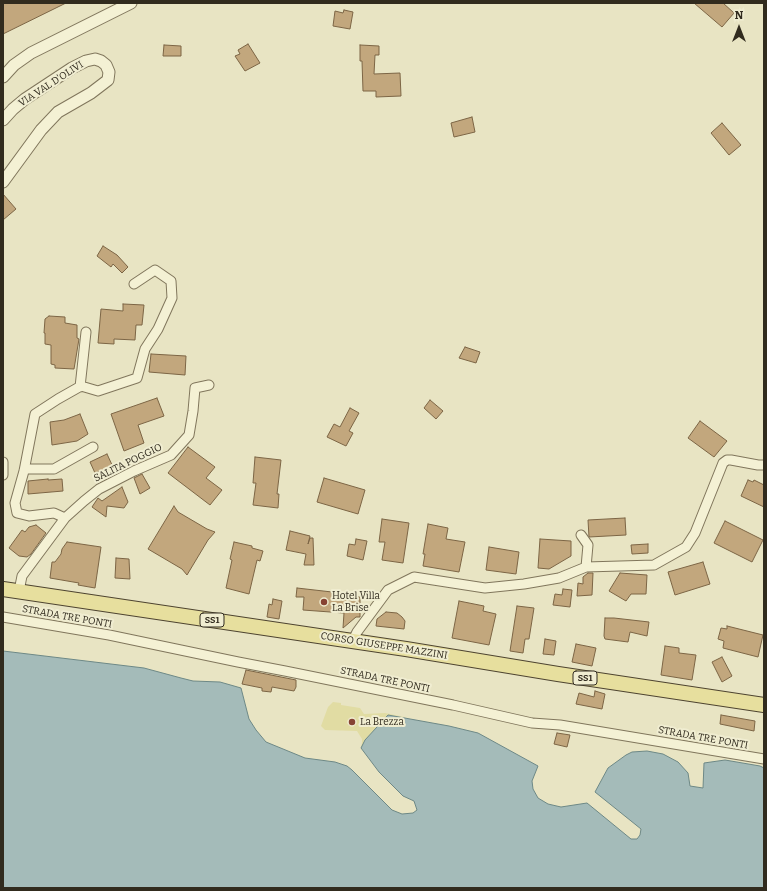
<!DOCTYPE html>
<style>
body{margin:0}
#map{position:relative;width:767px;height:891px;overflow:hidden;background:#e8e4c3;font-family:Bitter,serif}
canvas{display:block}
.frame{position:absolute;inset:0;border:4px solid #312b1e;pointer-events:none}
.north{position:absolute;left:719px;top:8px;width:40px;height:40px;-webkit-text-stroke:3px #f0edd1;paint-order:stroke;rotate:0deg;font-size:11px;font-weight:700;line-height:16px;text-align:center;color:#312b1e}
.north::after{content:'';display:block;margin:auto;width:14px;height:18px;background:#312b1e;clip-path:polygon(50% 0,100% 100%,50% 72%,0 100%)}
</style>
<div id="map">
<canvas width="767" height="891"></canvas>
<div class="frame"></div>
<div class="north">N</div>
</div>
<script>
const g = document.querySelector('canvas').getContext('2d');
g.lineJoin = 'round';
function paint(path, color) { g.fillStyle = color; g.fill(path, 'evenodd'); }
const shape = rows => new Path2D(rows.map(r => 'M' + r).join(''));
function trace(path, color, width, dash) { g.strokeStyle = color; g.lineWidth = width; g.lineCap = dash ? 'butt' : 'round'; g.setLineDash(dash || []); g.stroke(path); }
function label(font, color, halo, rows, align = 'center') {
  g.font = font + ' Bitter,serif'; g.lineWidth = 4; g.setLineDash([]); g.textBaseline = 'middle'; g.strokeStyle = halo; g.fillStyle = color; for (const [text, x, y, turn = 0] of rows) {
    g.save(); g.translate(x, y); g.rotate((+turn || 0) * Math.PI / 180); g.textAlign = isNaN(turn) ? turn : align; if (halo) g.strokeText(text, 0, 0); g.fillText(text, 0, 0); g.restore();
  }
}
const sand = shape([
 [333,702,341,703,341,705,360,708,364,714,385,713,409,718,388,715,365,740,361,748,362,743,362,739,357,731,325,730,321,726,328,707]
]);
const water = shape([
 [3,651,144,668,181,678,193,681,220,682,241,688,249,719,256,730,266,742,305,758,335,762,347,766,352,770,392,810,402,814,413,813,417,810,414,801,403,796,379,772,361,748,365,740,388,715,449,726,478,733,538,766,532,781,533,789,538,798,548,804,561,807,587,803,631,839,637,839,640,835,641,829,595,792,608,768,626,755,632,752,647,751,663,754,678,762,688,773,690,786,703,788,704,763,725,760,760,766,764,768,764,888,3,888,3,651]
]);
const building = shape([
 [3,3,66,3,3,34,3,3],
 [694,3,723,3,734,13,722,27,694,3],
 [344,10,353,12,350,29,333,26,335,11,343,13,344,10],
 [248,44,260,63,245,71,235,56,240,54,238,50,248,44],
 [164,45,181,46,181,56,163,56,164,45],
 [360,45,379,46,379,55,375,55,374,74,400,73,401,96,376,97,376,91,363,91,362,61,360,61,360,45],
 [472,117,475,132,454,137,451,123,472,117],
 [722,123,741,145,729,155,711,133,722,123],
 [3,194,16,209,3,220,3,194],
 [103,246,117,255,128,267,122,273,113,264,111,267,97,256,103,246],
 [123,304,144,305,142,325,136,325,135,340,114,339,114,344,98,343,101,309,123,311,123,304],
 [49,316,65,317,65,323,77,325,77,338,79,339,74,369,55,368,55,365,51,364,51,345,45,344,45,333,44,333,45,319,49,316],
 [465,347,480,352,476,363,459,358,465,347],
 [151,354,186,356,185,375,149,372,151,354],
 [157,398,164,416,138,425,144,443,124,451,111,414,157,398],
 [430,400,443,411,436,419,424,408,430,400],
 [350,408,359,413,349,431,353,433,346,446,327,437,334,424,340,427,350,408],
 [80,414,88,434,77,441,52,445,50,422,64,420,80,414],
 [700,421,727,441,714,457,688,438,700,421],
 [188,447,215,467,206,478,222,490,210,505,168,473,188,447],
 [107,454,113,467,101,472,100,471,95,473,90,462,107,454],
 [255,457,281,460,277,494,279,494,278,508,253,505,256,483,253,483,255,457],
 [142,474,150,488,140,494,134,478,142,474],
 [324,478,365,490,358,514,317,502,324,478],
 [48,479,48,480,62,479,63,491,28,494,28,481,48,479],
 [748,480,753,482,754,480,764,485,764,507,741,496,748,480],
 [122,487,128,502,124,508,107,506,106,517,92,507,98,498,102,501,122,487],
 [174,506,178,512,207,529,215,532,208,540,187,575,182,569,148,549,174,506],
 [625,518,626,535,589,537,588,520,625,518],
 [382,519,409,523,403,563,382,560,385,542,379,542,382,519],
 [725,521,763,540,752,562,714,543,725,521],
 [428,524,448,528,446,539,465,542,459,572,423,566,425,554,423,554,428,524],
 [36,525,46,533,31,554,27,557,19,556,9,548,22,530,25,532,29,527,36,525],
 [290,531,310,536,308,544,310,538,313,538,314,565,304,565,306,554,286,550,290,531],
 [356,539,367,541,363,560,347,556,349,544,355,545,356,539],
 [540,539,571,541,571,556,549,569,538,568,540,539],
 [67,542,101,547,95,588,78,585,79,583,50,578,52,562,55,562,61,554,62,549,67,542],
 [234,542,252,546,252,548,263,551,260,561,257,560,249,594,226,588,232,560,230,559,234,542],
 [648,544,648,553,632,554,631,545,648,544],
 [489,547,519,552,516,574,486,570,489,547],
 [116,558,129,559,130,579,115,578,116,558],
 [703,562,710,584,675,595,668,572,703,562],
 [588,573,593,573,592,595,577,596,578,583,583,584,583,577,588,573],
 [620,573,647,575,646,594,631,594,626,601,609,591,620,573],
 [297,588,332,592,332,596,360,597,360,617,356,617,343,628,344,613,303,610,304,597,296,597,297,588],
 [563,589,572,590,570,607,553,605,555,594,562,595,563,589],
 [273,599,282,601,279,619,267,617,269,604,272,605,273,599],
 [459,601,484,606,483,611,496,614,489,645,452,638,459,601],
 [517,606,534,608,529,639,525,639,523,653,510,651,517,606],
 [386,612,397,613,402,617,405,621,404,629,376,626,377,619,386,612],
 [605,618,614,618,649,622,647,636,630,632,628,642,605,639,604,636,605,618],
 [727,626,763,635,758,657,723,648,724,641,718,639,721,628,727,629,727,626],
 [545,639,556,641,554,655,543,654,545,639],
 [576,644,596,648,592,666,572,662,576,644],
 [665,646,679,648,679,653,696,655,692,680,661,675,665,646],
 [722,657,732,676,722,682,712,662,722,657],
 [246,670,296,680,296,687,294,691,272,687,271,692,262,691,262,688,242,684,246,670],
 [595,691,605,694,602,709,576,704,579,693,594,697,595,691],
 [721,715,755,721,754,731,720,724,721,715],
 [557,733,570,735,567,747,554,744,557,733]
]);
const minor = shape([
 [80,387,86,332],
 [3,462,3,475],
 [25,469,54,469,93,447],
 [65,518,54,513,29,516,17,513,15,503,24,471,35,414,58,399,81,386,98,391,137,378,145,349,158,329,172,298,171,281,155,270,134,284],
 [581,535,588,545,586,567],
 [19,591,22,576,65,518,84,501,99,489,134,471,171,455,189,435,193,411,195,388,209,385],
 [3,617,109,635,238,662,285,671,453,705,532,723,560,725,764,759],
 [352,642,357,632,388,590,414,577,485,588,524,584,559,578,586,567,654,565,686,547,695,533,723,463,727,460,731,460,758,465,764,465]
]);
const tertiary = shape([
 [3,77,14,65,31,53,131,3],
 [3,120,13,109,25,99,72,68,86,61,95,59,101,61,106,65,109,72,108,80,91,93,58,112,41,130,3,182]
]);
const primary = shape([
 [3,589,406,649,558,674,764,705]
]);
const markers = [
 [324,602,4,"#874333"],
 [352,722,4,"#874333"]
];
const shields = [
 [212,620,24],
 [585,678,24]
];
const shieldNames = [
 ["SS1",212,620],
 ["SS1",585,678]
];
const streetNames = [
 ["VIA VAL D'OLIVI",51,84,-33],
 ["SALITA POGGIO",128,463,-26],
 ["STRADA TRE PONTI",67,617,10],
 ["CORSO GIUSEPPE MAZZINI",384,646,9],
 ["STRADA TRE PONTI",385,680,12],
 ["STRADA TRE PONTI",703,738,10]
];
const poiNames = [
 ["Hotel Villa",332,596],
 ["La Brise",332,608],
 ["La Brezza",360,722]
];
paint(sand, '#e1dca3');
paint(water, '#a4bbb9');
trace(water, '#6d8886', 1);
paint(building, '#c2a77d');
trace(building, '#7c6545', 1);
trace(minor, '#80765c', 11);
trace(tertiary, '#80765c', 13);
trace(primary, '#4e4430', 16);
trace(minor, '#f4f1d4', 9);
trace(tertiary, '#f4f1d4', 11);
trace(primary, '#e7df9e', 14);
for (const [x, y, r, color] of markers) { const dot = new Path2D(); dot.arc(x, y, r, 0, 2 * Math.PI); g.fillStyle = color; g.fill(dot); trace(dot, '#f0edd1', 1.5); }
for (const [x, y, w] of shields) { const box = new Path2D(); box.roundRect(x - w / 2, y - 7, w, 14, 3); g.fillStyle = '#f0edd1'; g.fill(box); trace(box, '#312b1e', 1); }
label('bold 9px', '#312b1e', null, shieldNames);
label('10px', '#312b1e', '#f0edd1', streetNames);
label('10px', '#312b1e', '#f0edd1', poiNames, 'left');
</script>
